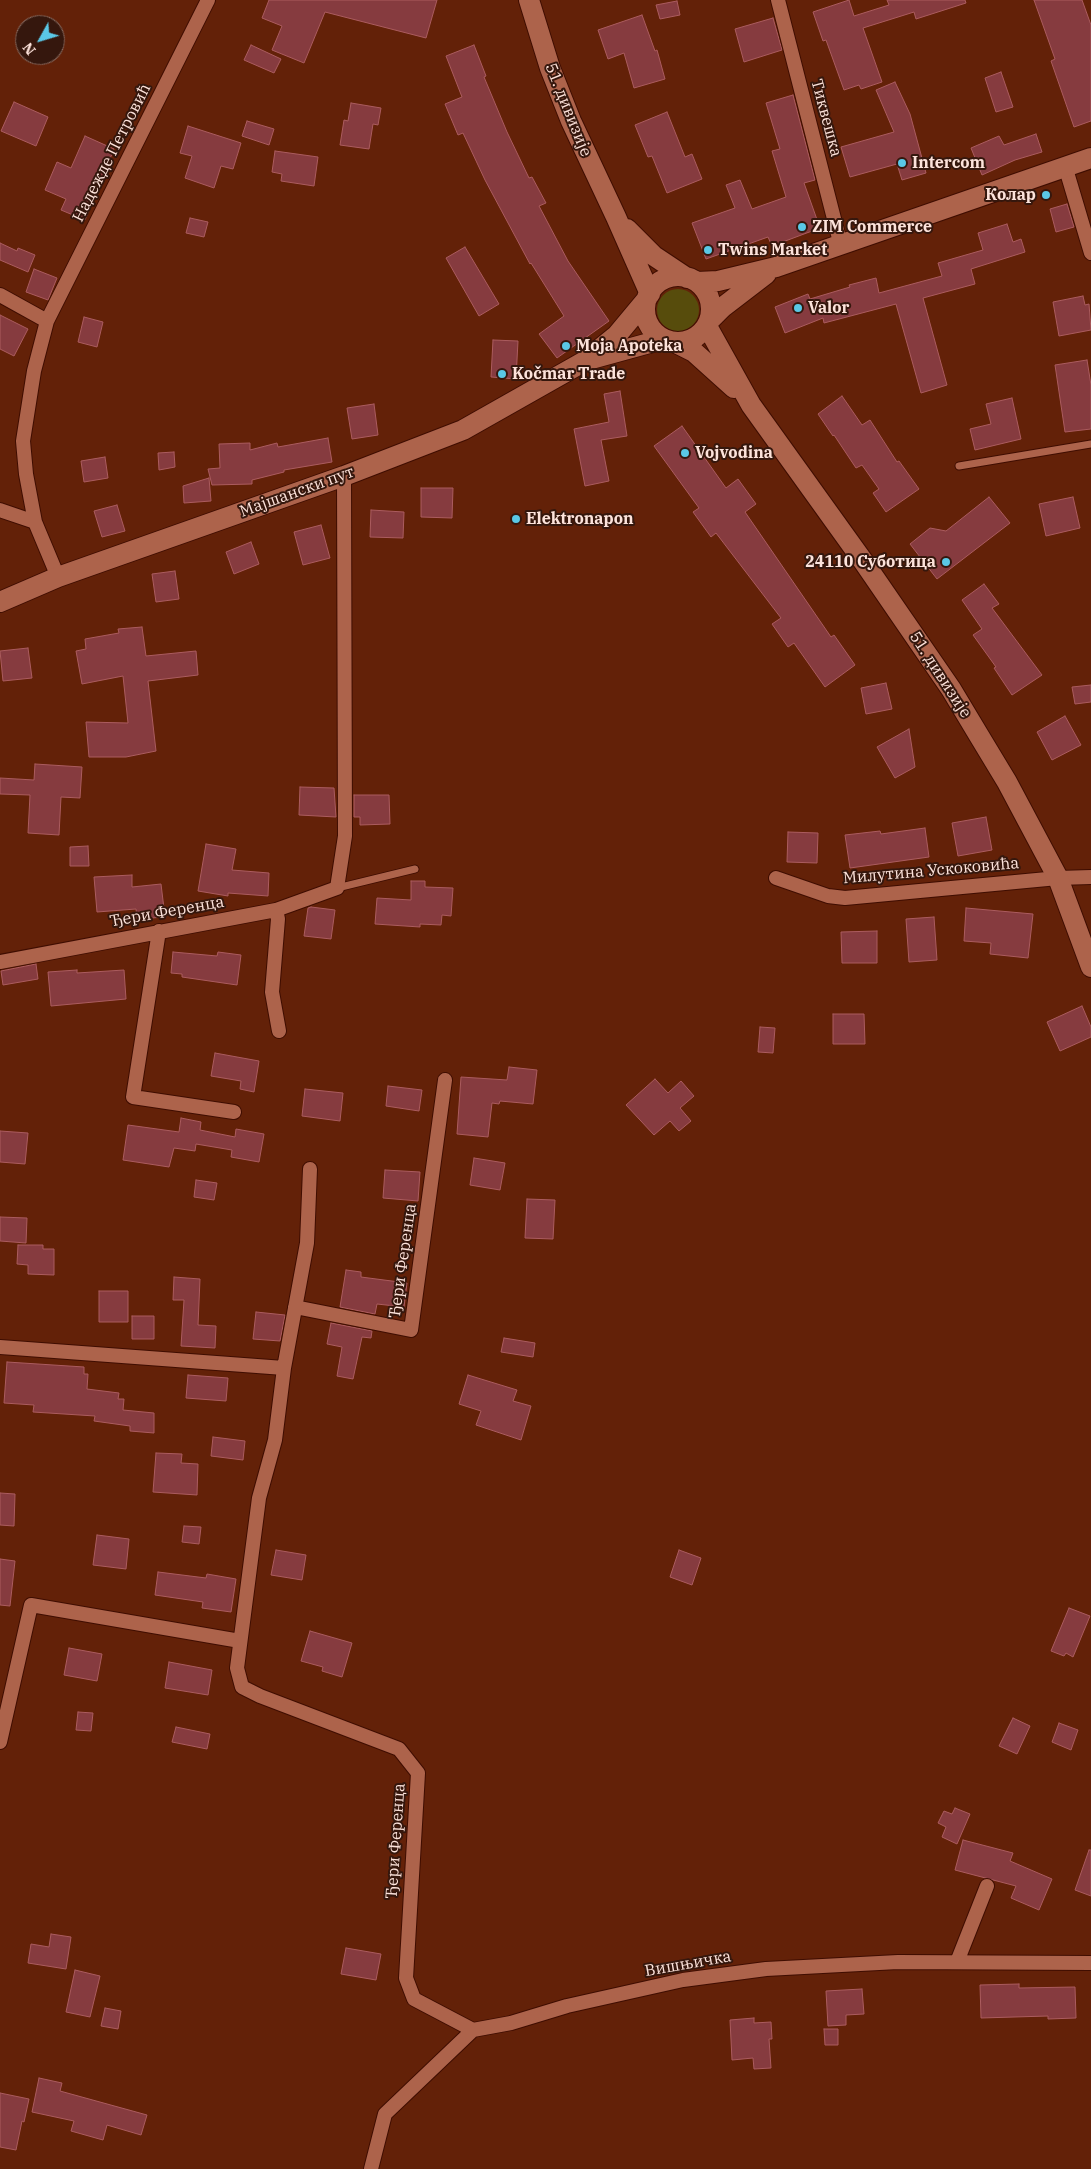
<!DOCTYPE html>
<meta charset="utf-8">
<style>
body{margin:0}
#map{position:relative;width:1091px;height:2169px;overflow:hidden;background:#632108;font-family:"IBM Plex Serif",serif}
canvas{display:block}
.north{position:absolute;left:15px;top:15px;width:50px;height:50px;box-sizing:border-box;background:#35170d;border:1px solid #85695f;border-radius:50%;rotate:231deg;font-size:14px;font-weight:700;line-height:20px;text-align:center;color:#fde3db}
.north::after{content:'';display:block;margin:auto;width:18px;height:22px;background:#5ac8e6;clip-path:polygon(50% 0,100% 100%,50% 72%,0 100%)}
</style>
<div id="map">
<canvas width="1091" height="2169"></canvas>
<div class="north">N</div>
</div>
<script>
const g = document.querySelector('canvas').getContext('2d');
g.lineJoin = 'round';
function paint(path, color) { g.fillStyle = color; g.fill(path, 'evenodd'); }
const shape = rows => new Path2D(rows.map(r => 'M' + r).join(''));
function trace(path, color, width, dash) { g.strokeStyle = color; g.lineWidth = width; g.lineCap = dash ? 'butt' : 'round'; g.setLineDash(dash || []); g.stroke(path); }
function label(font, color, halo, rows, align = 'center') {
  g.font = font + ' "IBM Plex Serif",serif'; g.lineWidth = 4; g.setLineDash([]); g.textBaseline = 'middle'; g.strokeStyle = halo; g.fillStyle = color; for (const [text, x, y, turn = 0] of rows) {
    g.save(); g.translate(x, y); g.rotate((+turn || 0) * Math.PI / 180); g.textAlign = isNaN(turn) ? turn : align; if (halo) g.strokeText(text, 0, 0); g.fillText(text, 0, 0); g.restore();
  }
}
const green = shape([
 '657 310a21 21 0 1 1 42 0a21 21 0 1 1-42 0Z'
]);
const building = shape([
 [269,0,437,0,426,38,325,12,304,63,272,50,282,26,262,18,269,0],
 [849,0,854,16,889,5,887,0,965,0,966,3,916,19,914,12,863,28,882,82,861,89,859,85,844,90,826,40,823,41,813,12,849,0],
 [1034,0,1082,0,1091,25,1091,121,1074,127,1051,61,1055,59,1034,0],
 [677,1,680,15,660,19,656,5,677,1],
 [642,15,655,51,657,50,665,79,634,88,624,53,608,59,598,30,642,15],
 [773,18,782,50,744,62,735,29,773,18],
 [251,45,281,59,274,73,244,60,251,45],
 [474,45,486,76,484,77,507,132,529,178,532,177,546,203,539,206,568,261,609,321,557,358,539,334,564,316,531,263,530,264,485,180,463,133,458,135,445,104,462,97,446,56,474,45],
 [1001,72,1013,107,996,112,985,78,1001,72],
 [895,82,910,114,926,173,902,180,897,164,850,177,841,147,894,132,876,90,895,82],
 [793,95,815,180,804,183,820,228,772,246,768,237,706,259,692,223,735,208,726,185,740,180,752,209,786,197,772,151,780,149,766,103,793,95],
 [14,102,48,117,36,146,1,131,14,102],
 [351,103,381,108,378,125,373,124,369,149,340,145,344,120,348,121,351,103],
 [667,112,685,157,692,154,702,179,667,193,652,156,648,157,635,125,667,112],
 [247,121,274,129,269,145,242,136,247,121],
 [188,126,241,143,233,169,221,166,214,188,185,178,192,156,180,153,188,126],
 [1036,134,1042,152,1015,160,982,175,971,148,999,136,1004,145,1036,134],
 [85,136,114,149,85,220,61,210,66,199,45,190,57,162,71,168,85,136],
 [275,151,318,157,314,186,281,181,282,174,272,172,275,151],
 [1067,204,1074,227,1056,232,1050,209,1067,204],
 [190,218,208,222,204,237,186,233,190,218],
 [1007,224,1013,242,1021,239,1025,252,971,269,975,284,923,298,947,385,921,393,896,304,824,323,823,318,785,333,775,307,808,294,810,299,850,287,849,285,876,278,879,293,942,276,938,263,983,250,978,233,1007,224],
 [0,243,17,251,18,248,35,255,28,272,0,260,0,243],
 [465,247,499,304,479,316,446,258,465,247],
 [34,269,57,278,48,300,26,292,34,269],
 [1083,296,1085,305,1089,304,1091,330,1059,336,1053,302,1083,296],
 [0,315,28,329,14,356,0,349,0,315],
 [84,317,103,322,97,347,78,342,84,317],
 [493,340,518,341,516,379,491,377,493,340],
 [1087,360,1091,385,1091,429,1065,432,1055,365,1087,360],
 [620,391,627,436,601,440,609,481,585,486,574,429,609,422,604,394,620,391],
 [842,396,862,425,870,420,897,462,899,461,919,489,886,512,873,493,879,489,862,465,856,468,834,435,833,436,818,414,842,396],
 [1012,398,1021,439,975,450,970,429,991,424,986,404,1012,398],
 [374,404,378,435,352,439,347,408,374,404],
 [682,426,726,488,738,479,756,504,745,512,831,637,834,635,855,665,825,687,794,643,788,647,772,624,781,618,716,533,711,537,693,512,699,508,654,446,682,426],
 [328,438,332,462,284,470,284,472,252,480,252,484,212,485,208,469,220,468,219,444,250,443,250,450,277,443,278,447,328,438],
 [174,452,175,467,159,470,158,453,174,452],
 [105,457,108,478,84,482,81,461,105,457],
 [209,478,211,501,184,503,183,486,209,478],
 [421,488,453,488,452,518,421,517,421,488],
 [989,497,1010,523,937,579,910,544,930,528,946,531,989,497],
 [1073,497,1080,528,1046,536,1039,504,1073,497],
 [117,505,125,531,102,537,94,511,117,505],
 [371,510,404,512,403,538,370,537,371,510],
 [321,525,330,558,303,565,294,532,321,525],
 [251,542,259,564,234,574,226,552,251,542],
 [175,571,179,599,156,602,152,574,175,571],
 [984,584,999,604,992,608,1042,675,1012,695,994,668,996,667,973,635,982,629,962,600,984,584],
 [142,627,146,656,196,651,198,675,148,681,156,751,126,757,89,757,86,722,128,723,123,676,82,684,76,651,86,649,85,639,119,633,118,629,142,627],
 [28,648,32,678,3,681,0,651,28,648],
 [886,683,892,709,866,714,861,688,886,683],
 [1091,685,1091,702,1075,704,1072,687,1091,685],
 [1065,716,1081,745,1052,760,1037,732,1065,716],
 [909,729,915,767,895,778,877,747,909,729],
 [35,764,82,767,80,798,61,797,59,835,28,833,30,795,0,794,0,778,34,780,35,764],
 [300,787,334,788,336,817,299,815,300,787],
 [354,795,389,795,390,824,360,825,360,817,354,817,354,795],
 [986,817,992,850,958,856,952,823,986,817],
 [925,828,929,857,850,868,845,835,880,831,881,834,925,828],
 [788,832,818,833,817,863,787,862,788,832],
 [206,844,236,849,232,870,269,873,268,896,228,893,228,896,198,891,206,844],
 [88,846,89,866,70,866,70,847,88,846],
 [132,875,132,887,161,884,165,917,137,919,136,909,97,912,94,877,132,875],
 [411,881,425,881,425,887,453,888,451,916,442,915,441,925,420,924,420,927,375,924,377,898,411,900,411,881],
 [311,907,335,910,331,939,304,936,308,908,311,907],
 [966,908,1033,914,1028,958,990,954,991,943,964,941,966,908],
 [934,917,937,960,909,962,906,919,934,917],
 [877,931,877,963,842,963,841,932,877,931],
 [173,952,217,956,218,952,241,955,237,985,182,977,182,974,171,973,173,952],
 [36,964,38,979,3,985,1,971,36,964],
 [77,970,77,973,124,970,126,999,51,1006,48,972,77,970],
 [1082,1006,1091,1027,1091,1037,1060,1051,1047,1022,1082,1006],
 [833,1014,864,1014,865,1044,833,1044,833,1014],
 [760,1027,775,1028,773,1053,758,1052,760,1027],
 [215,1053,259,1061,254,1092,240,1089,241,1081,211,1076,215,1053],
 [509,1067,537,1070,533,1104,500,1101,499,1104,492,1103,488,1137,457,1134,461,1077,507,1080,509,1067],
 [655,1079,668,1093,681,1081,694,1096,680,1108,691,1121,679,1131,670,1121,654,1135,626,1105,655,1079],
 [388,1086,422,1090,419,1111,386,1106,388,1086],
 [305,1089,343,1093,340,1121,302,1116,305,1089],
 [181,1118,201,1122,200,1130,235,1137,236,1129,264,1134,259,1162,231,1157,232,1150,196,1144,195,1151,174,1148,169,1167,123,1160,128,1125,179,1132,181,1118],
 [0,1131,28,1133,25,1164,0,1162,0,1131],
 [474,1158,505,1163,500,1190,470,1185,474,1158],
 [385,1170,420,1172,418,1201,383,1198,385,1170],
 [196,1180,217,1183,214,1200,194,1197,196,1180],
 [527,1199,555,1200,553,1239,525,1238,527,1199],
 [0,1217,27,1218,26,1243,0,1241,0,1217],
 [18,1245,43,1245,43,1249,54,1249,54,1275,28,1274,28,1265,17,1264,18,1245],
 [346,1270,361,1272,361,1277,407,1283,404,1307,377,1304,375,1314,340,1307,346,1270],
 [174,1277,200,1279,198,1325,216,1326,215,1348,181,1346,184,1300,173,1300,174,1277],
 [99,1291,128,1291,128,1322,99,1322,99,1291],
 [256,1312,285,1315,280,1341,253,1339,256,1312],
 [132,1316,154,1316,154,1339,132,1339,132,1316],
 [331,1323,372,1331,371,1338,362,1337,353,1379,337,1376,342,1347,327,1344,331,1323],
 [504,1338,535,1343,533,1357,501,1352,504,1338],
 [7,1362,84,1367,84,1374,88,1374,87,1389,119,1393,118,1399,124,1399,123,1410,154,1413,154,1433,130,1431,130,1426,94,1421,95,1416,33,1412,34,1405,4,1403,7,1362],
 [188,1375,228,1378,226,1401,186,1398,188,1375],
 [468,1375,517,1390,513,1401,531,1406,521,1440,476,1425,481,1411,459,1404,468,1375],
 [213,1437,245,1441,243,1460,211,1456,213,1437],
 [156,1453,182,1454,181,1463,198,1464,197,1495,153,1492,156,1453],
 [0,1493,15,1494,14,1526,0,1525,0,1493],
 [184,1526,201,1527,199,1544,182,1542,184,1526],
 [97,1535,129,1539,126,1569,93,1565,97,1535],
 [276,1550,306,1555,302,1580,271,1575,276,1550],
 [679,1550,701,1558,692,1585,670,1577,679,1550],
 [0,1559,15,1561,10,1606,0,1605,0,1559],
 [158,1572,206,1578,207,1574,236,1579,231,1612,202,1608,203,1602,155,1595,158,1572],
 [1069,1608,1090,1616,1073,1657,1066,1653,1064,1656,1051,1651,1069,1608],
 [310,1631,352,1643,342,1677,322,1671,323,1667,301,1661,310,1631],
 [69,1648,102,1654,97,1681,64,1675,69,1648],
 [169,1662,212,1670,208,1695,165,1688,169,1662],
 [78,1712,93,1713,91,1731,76,1730,78,1712],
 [1013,1718,1030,1726,1017,1754,999,1746,1013,1718],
 [1059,1723,1078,1730,1071,1750,1052,1742,1059,1723],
 [176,1727,210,1734,207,1749,172,1742,176,1727],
 [955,1808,970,1814,957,1844,942,1837,946,1827,938,1823,944,1811,952,1814,955,1808],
 [963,1840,1013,1853,1010,1861,1052,1879,1039,1910,1011,1898,1016,1886,955,1870,963,1840],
 [1089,1850,1091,1850,1091,1896,1075,1890,1089,1850],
 [51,1934,71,1937,66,1969,28,1963,31,1944,49,1947,51,1934],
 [346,1948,381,1954,376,1980,341,1974,346,1948],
 [75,1970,100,1976,90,2017,66,2012,75,1970],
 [1019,1984,1019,1988,1075,1987,1076,2018,1048,2019,1048,2016,981,2018,980,1985,1019,1984],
 [862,1989,864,2014,846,2015,846,2025,828,2026,826,1991,862,1989],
 [105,2008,121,2011,118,2029,101,2026,105,2008],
 [754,2018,754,2023,771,2022,772,2039,769,2039,771,2068,754,2069,753,2058,732,2060,730,2020,754,2018],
 [824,2029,838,2029,838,2045,825,2045,824,2029],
 [39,2078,62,2083,60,2091,147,2115,141,2135,107,2125,103,2140,71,2131,74,2121,32,2112,39,2078],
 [0,2093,29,2099,24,2122,22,2121,16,2150,0,2147,0,2093]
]);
const lane = shape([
 [959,466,1091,444],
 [337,888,415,869]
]);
const street = shape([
 [778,0,841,246],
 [1066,169,1091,253],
 [0,295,47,321],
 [0,510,35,522],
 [58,577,35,522,26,474,23,441,34,371,47,321,208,0],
 [776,878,828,896,845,898,1058,878,1091,877],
 [276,910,278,919,272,992,279,1031],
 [159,931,133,1097,234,1112],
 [0,962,276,910,337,888,345,836,344,476],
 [310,1169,307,1243,284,1368,275,1440,259,1498,237,1668,242,1687,260,1696,399,1749,418,1773,406,1978,414,1999,473,2030],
 [295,1307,411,1330,445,1080],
 [0,1347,284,1368],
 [0,1742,31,1605,240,1641],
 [957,1962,987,1886],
 [371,2169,385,2114,473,2030,511,2023,567,2006,683,1980,766,1969,898,1962,1091,1963]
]);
const secondary = shape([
 [529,0,550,68,571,121,616,217,650,294],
 [627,229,654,256,687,278],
 '645 309a33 33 0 1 1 66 0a33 33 0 1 1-66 0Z',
 [697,282,718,281,776,267,1091,158],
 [709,321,723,307,766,274],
 [707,326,751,405,863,561,951,689,978,734,1007,782,1058,878,1091,967],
 [674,342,694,352,734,388],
 [591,359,664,339],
 [0,602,58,577,344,476,463,430,585,361,617,335,647,299]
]);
const markers = [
 [902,163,5,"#5ac8e6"],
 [1046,195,5,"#5ac8e6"],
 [802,227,5,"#5ac8e6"],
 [708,250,5,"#5ac8e6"],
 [798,308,5,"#5ac8e6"],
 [566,346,5,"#5ac8e6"],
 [502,374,5,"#5ac8e6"],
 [685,453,5,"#5ac8e6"],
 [516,519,5,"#5ac8e6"],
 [946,562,5,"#5ac8e6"]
];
const streetNames = [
 ["51. дивизије",568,110,68],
 ["Тиквешка",826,118,75],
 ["Надежде Петровић",112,153,-63],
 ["Мајшански пут",297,492,-20],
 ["51. дивизије",940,675,57],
 ["Милутина Ускоковића",931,871,-5],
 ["Ђери Ференца",167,912,-10],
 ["Ђери Ференца",403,1261,-82],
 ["Ђери Ференца",396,1841,-86],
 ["Вишњичка",688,1964,-10]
];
const poiNames = [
 ["Intercom",912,163],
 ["Колар",1036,195,"right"],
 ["ZIM Commerce",812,227],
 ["Twins Market",718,250],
 ["Valor",808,308],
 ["Moja Apoteka",576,346],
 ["Kočmar Trade",512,374],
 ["Vojvodina",695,453],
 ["Elektronapon",526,519],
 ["24110 Суботица",936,562,"right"]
];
paint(green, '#574c0c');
paint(building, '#863b3f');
trace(building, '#ab5c5f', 1);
trace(lane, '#3f0d00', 9);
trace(street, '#3f0d00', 16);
trace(secondary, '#3f0d00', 22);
trace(lane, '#ad634b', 7);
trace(street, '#ad634b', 14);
trace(secondary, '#ad634b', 20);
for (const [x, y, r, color] of markers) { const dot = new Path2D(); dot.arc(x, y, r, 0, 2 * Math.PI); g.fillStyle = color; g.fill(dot); trace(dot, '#35170d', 2); }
label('16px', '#fde3db', '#35170d', streetNames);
label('bold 16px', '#fde3db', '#35170d', poiNames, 'left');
</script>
